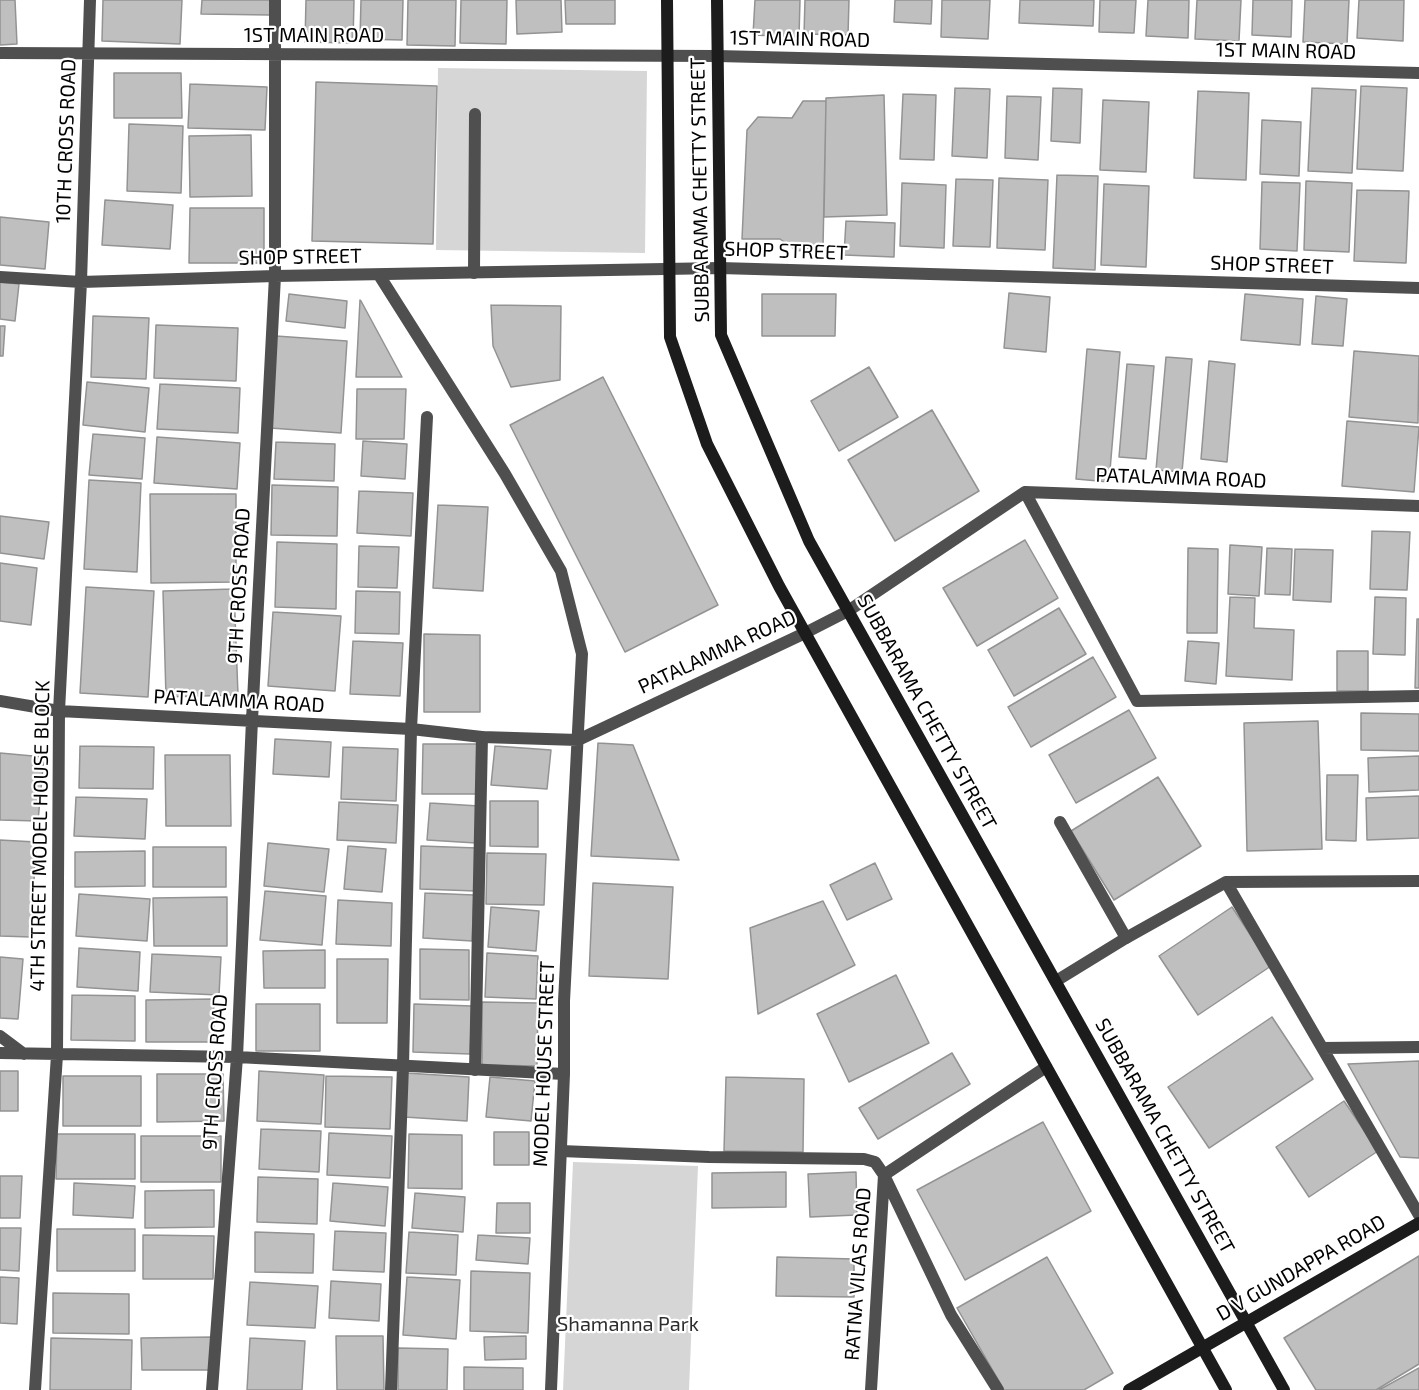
<!DOCTYPE html>
<style>
body{margin:0}
canvas{display:block;background:#fff}
</style>
<canvas width="1419" height="1390"></canvas>
<script>
const g = document.querySelector('canvas').getContext('2d');
g.lineJoin = 'round';
function paint(path, color) { g.fillStyle = color; g.fill(path, 'evenodd'); }
const shape = rows => new Path2D(rows.map(r => 'M' + r).join(''));
function trace(path, color, width, dash) { g.strokeStyle = color; g.lineWidth = width; g.lineCap = dash ? 'butt' : 'round'; g.setLineDash(dash || []); g.stroke(path); }
function label(font, color, halo, rows, align = 'center') {
  g.font = font + ' "Exo 2",sans-serif'; g.lineWidth = 4.5; g.setLineDash([]); g.textBaseline = 'middle'; g.strokeStyle = halo; g.fillStyle = color; for (const [text, x, y, turn = 0] of rows) {
    g.save(); g.translate(x, y); g.rotate((+turn || 0) * Math.PI / 180); g.textAlign = isNaN(turn) ? turn : align; if (halo) g.strokeText(text, 0, 0); g.fillText(text, 0, 0); g.restore();
  }
}
const green = shape([
 [438,68,647,71,645,253,436,250],
 [573,1162,698,1166,689,1390,563,1390]
]);
const building = shape([
 [0,0,15,0,17,44,0,45,0,0],
 [103,0,182,0,180,44,102,41,103,0],
 [202,0,270,0,270,15,201,14,202,0],
 [306,0,354,0,353,43,305,42,306,0],
 [361,0,403,0,402,40,360,39,361,0],
 [408,0,456,0,455,46,407,45,408,0],
 [461,0,507,0,506,44,460,43,461,0],
 [516,0,561,0,562,32,517,34,516,0],
 [565,0,615,0,615,24,566,24,565,0],
 [755,0,800,0,799,37,753,35,755,0],
 [805,0,849,0,848,35,804,34,805,0],
 [895,0,932,0,931,24,894,22,895,0],
 [942,0,990,0,988,39,941,37,942,0],
 [1020,0,1094,0,1093,26,1019,23,1020,0],
 [1100,0,1136,0,1134,33,1099,32,1100,0],
 [1148,0,1189,0,1188,38,1146,36,1148,0],
 [1197,0,1241,0,1239,41,1195,39,1197,0],
 [1253,0,1292,0,1291,37,1252,35,1253,0],
 [1305,0,1349,0,1347,44,1303,42,1305,0],
 [1359,0,1404,0,1403,41,1357,38,1359,0],
 [114,73,181,73,182,118,114,118,114,73],
 [316,82,437,86,433,244,312,241,316,82],
 [190,84,267,87,265,130,188,128,190,84],
 [1361,86,1407,88,1403,171,1357,169,1361,86],
 [955,88,990,89,987,158,952,156,955,88],
 [1053,88,1082,89,1080,143,1051,141,1053,88],
 [1312,88,1356,90,1352,173,1308,171,1312,88],
 [1198,91,1249,93,1246,180,1194,178,1198,91],
 [903,94,936,95,934,160,900,159,903,94],
 [884,95,887,215,824,217,826,98,884,95],
 [1007,96,1041,97,1038,160,1005,158,1007,96],
 [1103,100,1149,102,1146,172,1100,170,1103,100],
 [803,101,826,101,823,247,797,251,780,239,742,239,747,130,758,117,792,118,803,101],
 [1262,120,1301,122,1299,176,1260,174,1262,120],
 [129,124,183,126,181,193,127,191,129,124],
 [251,135,252,196,190,197,189,136,251,135],
 [1057,175,1098,176,1095,270,1053,268,1057,175],
 [999,178,1048,180,1045,250,997,248,999,178],
 [956,179,993,180,990,247,953,246,956,179],
 [1306,181,1352,183,1349,252,1304,250,1306,181],
 [1262,182,1300,183,1297,251,1260,249,1262,182],
 [902,183,946,185,944,248,900,246,902,183],
 [1104,184,1149,186,1146,267,1101,265,1104,184],
 [1357,190,1409,191,1406,263,1354,261,1357,190],
 [105,200,173,205,170,249,102,245,105,200],
 [190,208,264,208,264,263,189,263,190,208],
 [0,217,49,222,45,269,0,265,0,217],
 [846,221,895,223,894,257,844,255,846,221],
 [0,282,19,284,15,321,0,319,0,282],
 [1009,293,1050,297,1046,352,1004,348,1009,293],
 [289,294,347,301,345,328,286,321,289,294],
 [762,294,836,294,835,336,762,336,762,294],
 [1245,294,1303,299,1300,345,1241,340,1245,294],
 [1316,296,1347,299,1343,346,1312,344,1316,296],
 [360,300,361,301,402,377,356,377,360,300],
 [491,305,561,306,560,380,511,387,493,346,491,305],
 [93,316,149,318,146,379,91,377,93,316],
 [156,325,238,328,236,381,154,378,156,325],
 [0,326,5,326,3,356,0,356,0,326],
 [276,336,347,341,341,433,270,428,276,336],
 [1087,349,1120,352,1109,482,1076,479,1087,349],
 [1354,351,1419,356,1418,423,1349,417,1354,351],
 [1166,357,1192,359,1182,472,1156,470,1166,357],
 [1209,361,1235,364,1227,462,1201,459,1209,361],
 [1127,364,1154,366,1146,459,1119,457,1127,364],
 [869,367,898,417,839,451,811,401,869,367],
 [603,377,718,605,625,652,510,425,603,377],
 [87,382,149,388,145,432,83,425,87,382],
 [160,384,240,388,238,433,157,429,160,384],
 [357,389,406,389,404,439,356,439,357,389],
 [932,410,979,491,895,541,848,460,932,410],
 [1347,421,1419,427,1414,492,1342,486,1347,421],
 [93,434,145,438,142,479,89,475,93,434],
 [157,437,240,443,237,489,154,483,157,437],
 [363,441,407,444,405,479,361,476,363,441],
 [276,442,335,444,334,481,274,479,276,442],
 [89,480,141,483,137,572,84,569,89,480],
 [272,485,338,487,337,536,271,535,272,485],
 [359,491,413,493,411,536,357,533,359,491],
 [150,494,236,494,236,582,151,583,150,494],
 [438,505,488,507,483,591,433,588,438,505],
 [0,516,49,522,44,559,0,553,0,516],
 [1372,531,1410,532,1407,590,1370,589,1372,531],
 [1025,540,1058,598,977,646,943,588,1025,540],
 [277,542,337,544,336,609,275,607,277,542],
 [1230,545,1262,547,1259,596,1228,594,1230,545],
 [359,546,399,547,397,588,358,587,359,546],
 [1188,548,1218,549,1217,633,1187,633,1188,548],
 [1267,548,1292,549,1290,595,1265,594,1267,548],
 [1295,549,1333,550,1331,602,1293,600,1295,549],
 [0,563,37,568,31,625,0,621,0,563],
 [86,587,154,591,148,697,80,693,86,587],
 [234,589,238,695,166,697,163,591,234,589],
 [356,591,400,592,399,634,355,633,356,591],
 [1230,597,1255,598,1254,628,1294,630,1292,680,1226,676,1230,597],
 [1375,597,1406,598,1405,655,1373,654,1375,597],
 [1059,608,1086,654,1014,696,988,650,1059,608],
 [273,612,341,616,335,691,268,686,273,612],
 [1417,619,1419,619,1419,688,1415,688,1417,619],
 [424,634,480,635,480,712,424,712,424,634],
 [353,641,403,643,400,696,350,694,353,641],
 [1188,641,1219,643,1216,684,1185,681,1188,641],
 [1337,651,1368,651,1368,691,1337,691,1337,651],
 [1093,657,1116,697,1031,747,1008,707,1093,657],
 [1129,710,1156,758,1076,803,1049,755,1129,710],
 [1361,713,1419,714,1419,751,1361,750,1361,713],
 [1318,721,1322,849,1247,851,1244,723,1318,721],
 [275,739,331,742,329,777,273,774,275,739],
 [598,743,633,745,679,860,591,856,598,743],
 [423,744,478,744,477,794,422,794,423,744],
 [80,746,154,747,153,789,79,788,80,746],
 [495,746,551,750,547,789,491,785,495,746],
 [343,747,398,749,396,801,341,799,343,747],
 [0,753,44,757,38,821,0,820,0,753],
 [165,755,230,755,231,826,166,826,165,755],
 [1419,756,1419,790,1369,792,1368,758,1419,756],
 [1327,775,1358,775,1356,841,1326,840,1327,775],
 [1158,777,1201,846,1114,900,1071,831,1158,777],
 [1419,796,1419,838,1367,840,1366,798,1419,796],
 [76,797,147,799,145,839,74,836,76,797],
 [490,801,538,801,538,847,490,846,490,801],
 [339,802,398,805,396,843,337,840,339,802],
 [430,803,479,806,476,843,427,840,430,803],
 [0,840,36,842,31,937,0,936,0,840],
 [268,843,329,849,324,892,264,886,268,843],
 [348,846,386,849,382,892,344,889,348,846],
 [421,846,477,848,476,891,420,889,421,846],
 [153,847,226,847,226,887,153,887,153,847],
 [145,851,145,886,75,887,75,852,145,851],
 [487,853,546,854,544,905,486,904,487,853],
 [875,863,892,899,847,920,830,885,875,863],
 [593,883,673,887,668,979,589,976,593,883],
 [265,891,326,896,322,945,260,940,265,891],
 [425,893,474,895,472,941,423,938,425,893],
 [79,894,150,899,147,941,76,936,79,894],
 [227,897,227,946,154,946,153,898,227,897],
 [338,900,392,903,391,946,336,944,338,900],
 [823,901,855,965,758,1014,750,928,823,901],
 [491,907,539,911,536,951,488,947,491,907],
 [1232,907,1271,966,1198,1015,1159,956,1232,907],
 [79,948,140,952,138,991,77,987,79,948],
 [420,949,469,950,469,1000,420,999,420,949],
 [325,950,325,988,264,988,263,951,325,950],
 [487,953,538,956,536,999,485,997,487,953],
 [152,954,221,957,219,995,150,992,152,954],
 [0,957,23,959,18,1019,0,1018,0,957],
 [337,959,388,959,387,1023,337,1023,337,959],
 [896,975,929,1043,849,1082,817,1014,896,975],
 [72,995,135,996,135,1041,71,1040,72,995],
 [214,999,214,1042,146,1042,146,1000,214,999],
 [482,1002,538,1003,537,1066,482,1065,482,1002],
 [256,1004,320,1004,320,1051,256,1051,256,1004],
 [414,1004,472,1006,470,1054,413,1052,414,1004],
 [1272,1017,1313,1079,1209,1148,1168,1087,1272,1017],
 [952,1053,970,1084,878,1139,859,1108,952,1053],
 [1419,1061,1419,1158,1400,1157,1348,1064,1419,1061],
 [0,1071,18,1071,18,1111,0,1111,0,1071],
 [259,1071,324,1075,321,1124,257,1121,259,1071],
 [406,1073,469,1077,467,1121,404,1117,406,1073],
 [157,1074,223,1074,224,1121,157,1122,157,1074],
 [63,1076,141,1076,141,1126,63,1126,63,1076],
 [326,1076,392,1077,390,1129,325,1127,326,1076],
 [490,1077,535,1081,531,1121,486,1117,490,1077],
 [726,1077,804,1079,803,1152,724,1151,726,1077],
 [1344,1101,1378,1151,1309,1197,1276,1147,1344,1101],
 [1043,1122,1091,1211,965,1280,917,1190,1043,1122],
 [261,1129,321,1131,319,1172,259,1169,261,1129],
 [494,1132,529,1132,529,1165,494,1165,494,1132],
 [329,1133,392,1136,390,1178,327,1175,329,1133],
 [57,1134,135,1134,135,1179,56,1179,57,1134],
 [409,1134,462,1135,462,1189,408,1188,409,1134],
 [141,1136,221,1136,221,1182,141,1182,141,1136],
 [786,1172,786,1207,712,1208,712,1173,786,1172],
 [856,1172,857,1215,810,1217,808,1174,856,1172],
 [0,1176,22,1176,20,1218,0,1218,0,1176],
 [258,1177,318,1179,317,1224,257,1222,258,1177],
 [74,1183,135,1186,133,1218,73,1215,74,1183],
 [333,1183,388,1187,385,1226,330,1221,333,1183],
 [214,1190,214,1227,145,1228,145,1191,214,1190],
 [415,1193,465,1197,463,1232,412,1228,415,1193],
 [497,1203,530,1203,530,1233,496,1233,497,1203],
 [0,1228,21,1228,19,1271,0,1270,0,1228],
 [57,1229,135,1229,135,1271,57,1271,57,1229],
 [335,1231,386,1233,384,1272,333,1270,335,1231],
 [255,1232,314,1234,313,1273,255,1272,255,1232],
 [409,1232,458,1235,456,1275,406,1273,409,1232],
 [143,1235,214,1236,213,1279,143,1279,143,1235],
 [478,1235,530,1238,528,1264,476,1260,478,1235],
 [1419,1256,1419,1364,1376,1390,1316,1390,1284,1338,1419,1256],
 [777,1257,854,1259,854,1297,776,1296,777,1257],
 [1047,1257,1113,1373,1084,1390,1004,1390,957,1308,1047,1257],
 [471,1271,530,1273,528,1333,470,1331,471,1271],
 [0,1277,19,1278,17,1324,0,1323,0,1277],
 [407,1277,460,1280,456,1339,403,1335,407,1277],
 [331,1281,381,1284,379,1321,329,1318,331,1281],
 [250,1282,318,1286,315,1328,247,1325,250,1282],
 [53,1293,129,1294,129,1334,53,1333,53,1293],
 [336,1336,383,1336,384,1390,337,1390,336,1336],
 [526,1336,526,1359,485,1360,484,1337,526,1336],
 [213,1337,213,1370,142,1370,141,1338,213,1337],
 [51,1338,132,1340,131,1390,50,1390,51,1338],
 [250,1338,305,1341,302,1390,247,1390,250,1338],
 [398,1348,448,1349,447,1390,398,1390,398,1348],
 [464,1367,523,1368,523,1390,464,1390,464,1367],
 [1419,1368,1419,1390,1379,1390,1419,1368]
]);
const lane = shape([
 [474,273,475,114],
 [1060,822,1126,938],
 [475,1070,482,737]
]);
const street = shape([
 [0,53,717,56,1419,73],
 [379,275,505,474,561,571,582,654,564,1001,564,1074,551,1390],
 [0,277,81,282,275,276,720,268,1419,288],
 [1025,492,1137,701,1419,696],
 [0,701,59,711,411,729,482,737,578,740,805,633,848,611,1025,492,1419,506],
 [1226,882,1419,1215],
 [1056,981,1126,938,1226,882,1419,881],
 [0,1036,24,1054],
 [1322,1048,1419,1047],
 [0,1053,237,1057,564,1074],
 [561,1151,709,1157,864,1159,875,1162,884,1175,951,1315,998,1390],
 [35,1390,57,1055,59,711,81,282,90,0],
 [212,1390,237,1057,252,720,275,276,275,0],
 [391,1390,403,1066,411,729,427,417],
 [871,1390,884,1175,1046,1067]
]);
const secondary = shape([
 [667,0,670,337,707,444,779,586,1226,1390],
 [717,0,721,335,809,541,1284,1390],
 [1129,1390,1419,1223]
]);
const streetNames = [
 ["1ST MAIN ROAD",314,35],
 ["1ST MAIN ROAD",800,39,1],
 ["1ST MAIN ROAD",1286,51,1],
 ["10TH CROSS ROAD",66,141,-88],
 ["SUBBARAMA CHETTY STREET",700,190,-91],
 ["SHOP STREET",786,251,2],
 ["SHOP STREET",300,257,-1],
 ["SHOP STREET",1272,265,2],
 ["PATALAMMA ROAD",1181,478,2],
 ["9TH CROSS ROAD",239,586,-87],
 ["PATALAMMA ROAD",717,652,-25],
 ["PATALAMMA ROAD",239,701,3],
 ["SUBBARAMA CHETTY STREET",927,712,61],
 ["4TH STREET MODEL HOUSE BLOCK",40,836,-89],
 ["MODEL HOUSE STREET",544,1064,-88],
 ["9TH CROSS ROAD",215,1072,-86],
 ["SUBBARAMA CHETTY STREET",1165,1136,61],
 ["D V GUNDAPPA ROAD",1301,1268,-30],
 ["RATNA VILAS ROAD",858,1274,-86]
];
const parkNames = [
 ["Shamanna Park",628,1324]
];
paint(green, '#d6d6d6');
paint(building, '#bfbfbf');
trace(building, '#939393', 1.5);
trace(lane, '#4f4f4f', 12);
trace(street, '#4f4f4f', 12);
trace(secondary, '#1c1c1c', 12);
label('20px', '#000', '#fff', streetNames);
label('20px', '#2d2d2d', '#fff', parkNames);
</script>
